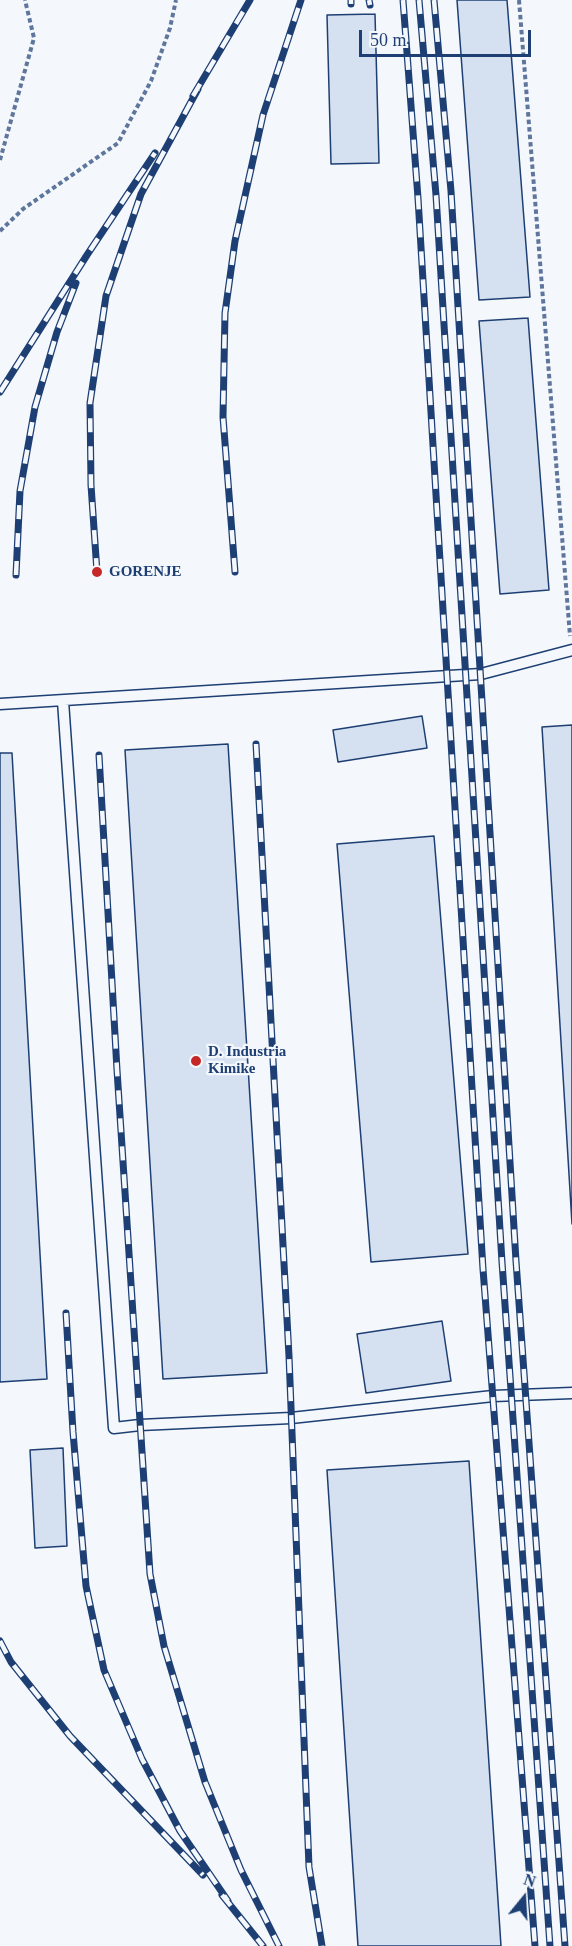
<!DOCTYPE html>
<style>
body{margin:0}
#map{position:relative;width:572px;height:1946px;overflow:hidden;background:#f4f7fb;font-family:Georgia,serif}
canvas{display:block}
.north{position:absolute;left:494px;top:1868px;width:60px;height:60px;-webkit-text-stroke:4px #f4f7fb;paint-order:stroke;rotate:18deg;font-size:16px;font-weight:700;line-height:24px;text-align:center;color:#1d3f73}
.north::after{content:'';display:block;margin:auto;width:21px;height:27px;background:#1d3f73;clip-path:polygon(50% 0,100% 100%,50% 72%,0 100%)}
.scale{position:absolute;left:359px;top:30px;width:172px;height:27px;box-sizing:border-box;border:3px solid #1d3f73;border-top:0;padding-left:8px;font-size:18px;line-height:21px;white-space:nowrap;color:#1d3f73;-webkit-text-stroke:4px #f4f7fb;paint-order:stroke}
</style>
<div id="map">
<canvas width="572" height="1946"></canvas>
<div class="north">N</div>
<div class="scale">50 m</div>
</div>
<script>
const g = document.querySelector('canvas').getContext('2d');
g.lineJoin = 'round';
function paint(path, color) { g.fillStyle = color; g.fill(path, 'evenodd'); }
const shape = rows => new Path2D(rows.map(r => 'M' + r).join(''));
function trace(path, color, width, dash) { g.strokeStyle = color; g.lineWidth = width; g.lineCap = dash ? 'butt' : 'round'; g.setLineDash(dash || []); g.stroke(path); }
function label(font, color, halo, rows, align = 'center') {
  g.font = font + ' Georgia,serif'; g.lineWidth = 4.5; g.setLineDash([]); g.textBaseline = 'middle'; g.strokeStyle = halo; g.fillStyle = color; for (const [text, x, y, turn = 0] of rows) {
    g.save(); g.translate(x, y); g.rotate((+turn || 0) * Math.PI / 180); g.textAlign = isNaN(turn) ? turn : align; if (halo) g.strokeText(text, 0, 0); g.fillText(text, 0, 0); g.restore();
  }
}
const building = shape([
 [457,0,507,0,530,297,479,300,457,0],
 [375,14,379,163,331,164,327,15,375,14],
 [528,318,549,590,500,594,479,321,528,318],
 [422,716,427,748,338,762,333,730,422,716],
 [572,725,572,1224,542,727,572,725],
 [228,744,267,1373,163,1379,125,750,228,744],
 [0,753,12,753,47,1379,0,1382,0,753],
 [434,836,468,1254,371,1262,337,844,434,836],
 [442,1321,451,1381,366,1393,357,1334,442,1321],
 [63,1448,67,1546,35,1548,30,1450,63,1448],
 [469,1461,501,1946,358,1946,327,1470,469,1461]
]);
const path = shape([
 [519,0,570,636],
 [0,160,34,38,25,0],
 [0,231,23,209,118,143,151,81,170,28,176,0]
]);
const lane = shape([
 [63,701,114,1428,140,1425,291,1418,493,1396,572,1393],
 [0,704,481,674,572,650]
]);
const rail = shape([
 [351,0,351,4],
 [369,0,370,5],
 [403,0,418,198,483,1269,535,1946],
 [419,0,436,195,502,1262,550,1946],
 [434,0,451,191,516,1261,565,1946],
 [193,96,250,0],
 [0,392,87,255,155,153],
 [97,572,91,485,90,403,106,296,141,194,198,89],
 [235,572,223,417,225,313,235,241,263,115,301,0],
 [16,575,20,491,35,407,57,332,76,283],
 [256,744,289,1356,309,1867,322,1946],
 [99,755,117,1070,150,1574,164,1646,205,1782,241,1870,279,1946],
 [66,1313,73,1432,86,1586,104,1670,142,1759,180,1831,228,1901],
 [0,1641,11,1662,70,1736,203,1875],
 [222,1895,263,1946]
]);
const markers = [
 [97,572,6,"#c62828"],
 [196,1061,6,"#c62828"]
];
const poiNames = [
 ["GORENJE",109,572],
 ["D. Industria",208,1052],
 ["Kimike",208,1069]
];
paint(building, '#d5e0f0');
trace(building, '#1d3f73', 1.5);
trace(lane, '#1d3f73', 13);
trace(path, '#5e769c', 4, [4.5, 3]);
trace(lane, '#f4f7fb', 10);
trace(rail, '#1d3f73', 7);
trace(rail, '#f4f7fb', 4.5, [14]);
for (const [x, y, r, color] of markers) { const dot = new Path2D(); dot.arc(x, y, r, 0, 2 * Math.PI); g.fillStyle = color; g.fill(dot); trace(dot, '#f4f7fb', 2); }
label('bold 15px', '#1d3f73', '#f4f7fb', poiNames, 'left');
</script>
